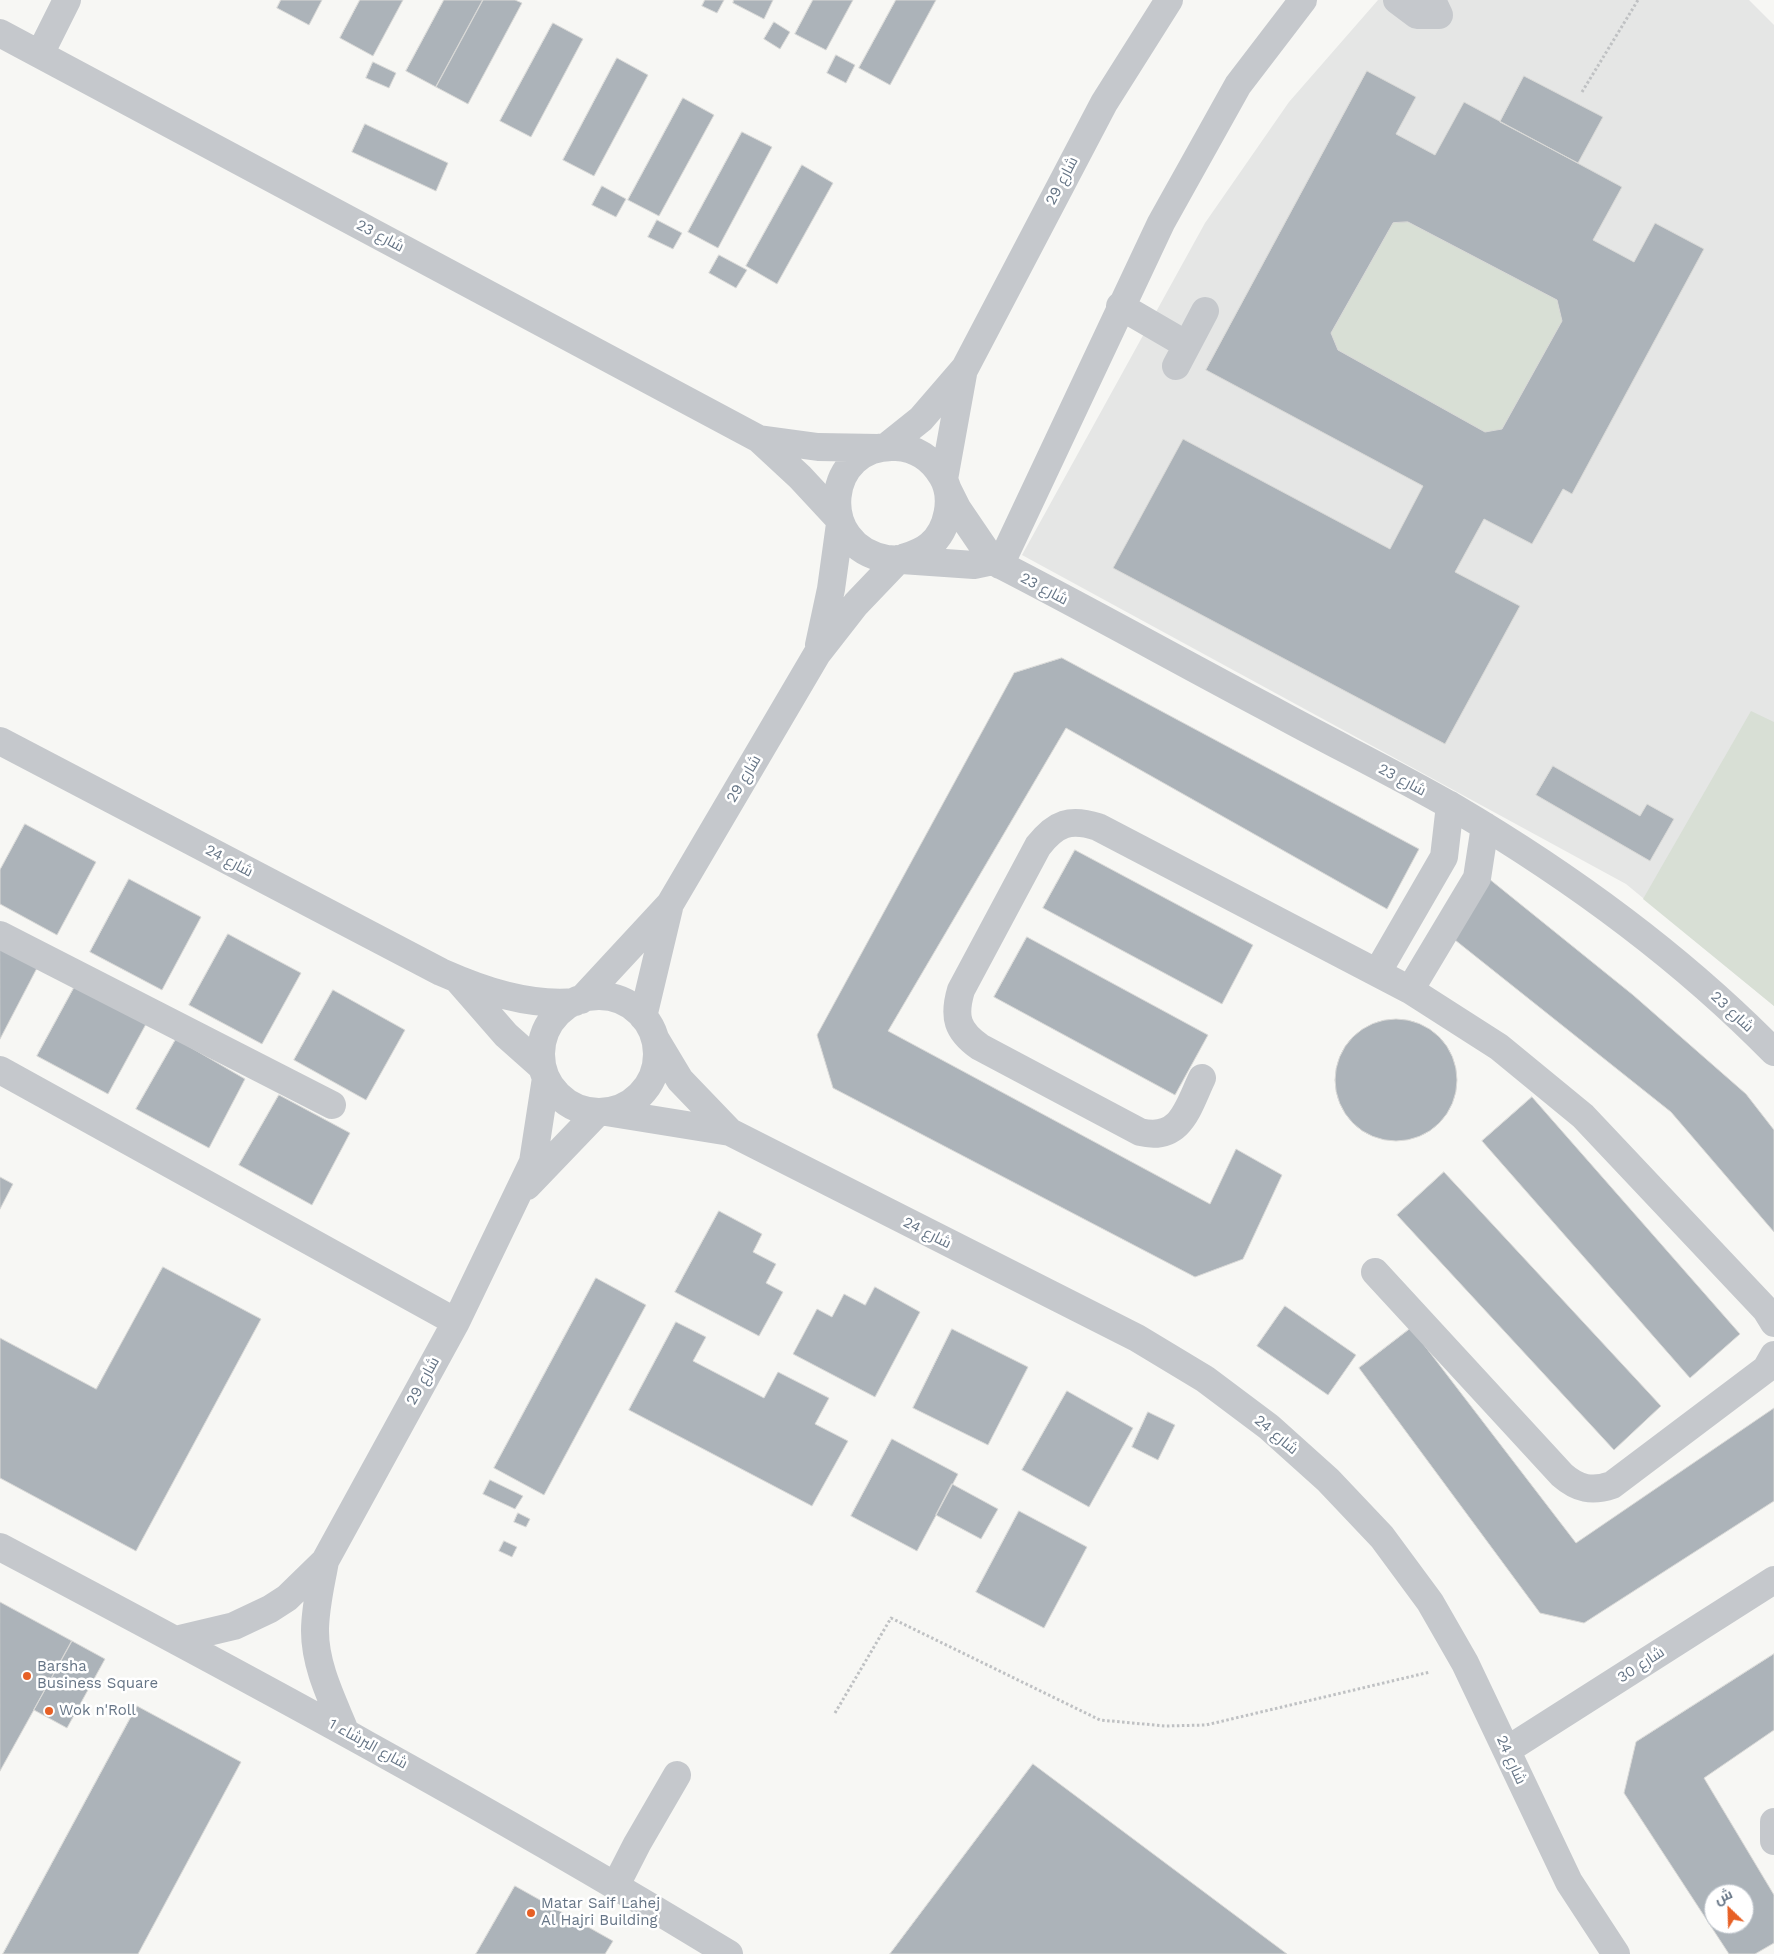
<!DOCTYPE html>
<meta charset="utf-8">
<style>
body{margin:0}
#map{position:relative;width:1774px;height:1954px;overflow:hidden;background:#f7f7f4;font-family:"Work Sans",Cairo,sans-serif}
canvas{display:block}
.north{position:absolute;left:1704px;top:1884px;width:50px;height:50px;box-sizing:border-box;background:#fff;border:1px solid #c2c8cf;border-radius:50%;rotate:336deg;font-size:14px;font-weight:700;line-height:20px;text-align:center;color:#667586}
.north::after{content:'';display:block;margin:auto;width:18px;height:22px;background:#e76025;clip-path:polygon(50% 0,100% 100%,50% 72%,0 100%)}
</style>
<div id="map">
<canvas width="1774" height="1954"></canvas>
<div class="north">ش</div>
</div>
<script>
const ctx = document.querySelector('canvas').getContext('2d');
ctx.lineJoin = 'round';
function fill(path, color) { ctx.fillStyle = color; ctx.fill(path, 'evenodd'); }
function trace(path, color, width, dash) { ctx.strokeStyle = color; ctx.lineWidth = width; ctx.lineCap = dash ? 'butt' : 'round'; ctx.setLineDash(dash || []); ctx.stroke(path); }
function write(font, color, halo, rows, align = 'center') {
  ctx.font = font + ' "Work Sans",Cairo,sans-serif'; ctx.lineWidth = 5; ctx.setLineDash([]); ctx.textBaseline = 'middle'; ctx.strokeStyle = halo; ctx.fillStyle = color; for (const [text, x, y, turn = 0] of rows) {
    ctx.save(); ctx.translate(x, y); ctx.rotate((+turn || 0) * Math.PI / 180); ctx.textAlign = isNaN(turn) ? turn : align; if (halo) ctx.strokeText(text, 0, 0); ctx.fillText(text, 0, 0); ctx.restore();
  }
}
fill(new Path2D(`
 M1378,0H1749L1774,25V1006L1626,884L1022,555L1205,223L1289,102Z`), '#e5e6e5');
fill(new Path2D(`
 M1408,222L1557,300L1562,321L1502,429L1485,432L1338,350L1331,333L1393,223Z
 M1751,711L1774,722V1006L1643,899Z`), '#d8dfd5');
const building = new Path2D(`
 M281,0H322L309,25L277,8Z
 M360,0H403L373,56L340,38Z
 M444,0H483L436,87L406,71Z
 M483,0H515L522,3L468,104L436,87Z
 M705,0H724L717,13L702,6Z
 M734,0H773L764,19L733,3Z
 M813,0H853L826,50L795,34Z
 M896,0H936L890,85L859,68Z
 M774,22L790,32L780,49L764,39Z
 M553,23L583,39L531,137L500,121Z
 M836,55L855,65L846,83L827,73Z
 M617,58L648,75L594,176L563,160Z
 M373,62L396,73L389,88L366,78Z
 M1367,71L1416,97L1396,134L1435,155L1464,102L1622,187L1593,240L1634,262L1655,223L1704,249L1572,494L1563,489L1532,544L1484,519L1455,572L1520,606L1445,744L1113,568L1183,439L1390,549L1423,486L1206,370ZM1408,222L1557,300L1562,321L1502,429L1485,432L1338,350L1331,333L1393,223Z
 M1524,76L1603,117L1578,163L1500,122Z
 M683,98L714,115L659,216L628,200Z
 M365,124L448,163L436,191L352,152Z
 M742,132L772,147L718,248L688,232Z
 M802,165L833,183L777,284L746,266Z
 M602,186L626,199L616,217L592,205Z
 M657,220L682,233L673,249L648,237Z
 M719,255L747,270L736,288L709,273Z
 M1062,658L1419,849L1387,909L1066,728L888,1031L1210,1204L1236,1149L1282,1175L1243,1259L1195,1277L833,1088L817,1035L1014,673Z
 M1553,766L1640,816L1647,804L1674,819L1650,861L1536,795Z
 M25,824L96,862L57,935L0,904V870Z
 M1075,850L1253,945L1222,1004L1043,908Z
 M1488,878L1633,995L1746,1094L1774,1130V1232L1671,1112L1450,936Z
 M129,879L201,917L162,990L90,952Z
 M228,934L301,973L262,1044L189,1005Z
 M1027,937L1208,1035L1175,1095L994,997Z
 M0,949L37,968L0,1039Z
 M75,986L146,1024L108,1094L37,1056Z
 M333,990L405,1030L366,1100L294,1060Z
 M1335 1080a61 61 0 1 1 122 0a61 61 0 1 1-122 0Z
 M176,1039L245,1079L209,1148L136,1109Z
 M279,1095L350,1133L312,1205L239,1165Z
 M1532,1097L1740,1334L1690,1378L1482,1141Z
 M1444,1172L1661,1406L1614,1450L1397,1215Z
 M0,1177L13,1184L0,1209Z
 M719,1211L762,1234L753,1252L776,1264L766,1283L783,1292L759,1336L675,1292Z
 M163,1267L261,1319L136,1551L0,1478V1338L96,1389Z
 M596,1278L646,1305L544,1495L494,1468Z
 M875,1287L920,1312L875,1397L793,1354L817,1309L832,1317L844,1294L865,1305Z
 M1285,1306L1356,1355L1328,1395L1257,1346Z
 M676,1322L706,1337L693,1361L764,1398L778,1372L829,1398L815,1424L848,1441L812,1506L629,1410Z
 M1411,1328L1576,1543L1774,1408V1501L1584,1623L1540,1613L1359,1368Z
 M952,1329L1028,1367L988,1445L913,1408Z
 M1067,1391L1133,1428L1089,1507L1022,1470Z
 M1148,1412L1175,1425L1158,1460L1132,1447Z
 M892,1439L958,1474L917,1551L851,1516Z
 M490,1480L523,1496L515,1509L483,1494Z
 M952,1484L998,1509L981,1539L936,1515Z
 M1019,1511L1087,1547L1044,1628L976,1592Z
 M518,1513L530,1519L526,1527L514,1522Z
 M504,1541L517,1547L512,1557L499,1551Z
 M0,1602L72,1641L0,1771Z
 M72,1641L105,1659L67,1728L34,1710Z
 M1774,1654V1730L1704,1778L1774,1895V1943L1755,1954H1729L1624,1793L1636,1742ZM1714,1894H1744V1924H1714Z
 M137,1706L241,1762L138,1954H3Z
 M1033,1764L1287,1954H890Z
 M515,1886L613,1941L605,1954H476Z`);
fill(building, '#acb3b9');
trace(building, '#d9d9d7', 1);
trace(new Path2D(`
 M1582,92L1638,0
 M835,1713L891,1618L1100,1720L1165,1726L1206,1725L1430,1672`), '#bfc1c3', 3, [2.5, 2.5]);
trace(new Path2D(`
 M1397,0L1417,15H1439L1432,0
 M0,33L759,439L800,477L839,519
 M40,54L67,0
 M1120,306L1187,345
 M1176,366L1205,311
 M759,439L818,447L879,448
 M886,447L921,419L965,368L1104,103L1169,0
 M944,479L963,374
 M947,488L957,508L993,561C1087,609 1179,661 1272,710C1332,743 1394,773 1453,807C1570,876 1679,955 1774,1052
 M903,558C912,555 922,552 930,545C948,530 955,497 942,476C932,459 916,448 896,447C825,443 814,546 887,559L974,565L993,561
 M1000,565L1161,223L1238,85L1303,0
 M819,645L831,589L840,524
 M0,741L441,972C484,991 528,1006 575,1002
 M0,935L332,1105
 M1377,973L1444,857L1450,805
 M458,980L506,1035L542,1067
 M1410,990L1477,878L1485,826
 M541 1054a58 58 0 1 1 116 0a58 58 0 1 1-116 0Z
 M581,1000L670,904L817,654L856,604L899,559
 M643,1017L669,908
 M656,1040L680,1080L730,1132
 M0,1070L456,1322
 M1202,1078C1188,1107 1181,1142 1140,1132L980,1047C957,1031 953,1017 961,990L1038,846C1056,823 1070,818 1098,827L1410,990L1499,1047L1583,1116L1766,1310L1774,1323
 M606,1112L730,1132L1137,1338L1205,1379L1269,1427L1328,1480L1382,1537L1430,1602L1465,1663L1569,1882L1616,1954
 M527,1186L598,1112
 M1375,1272L1562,1475C1578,1489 1592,1492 1612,1485L1766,1369L1774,1355
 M0,1547C246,1677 491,1809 729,1954
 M325,1561C321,1584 315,1607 315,1631C315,1666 332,1699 345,1731
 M175,1640L234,1626L270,1609L287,1598L325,1561L456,1322L533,1162L546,1078
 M1507,1750L1774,1580
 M1774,1822V1841
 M616,1885L637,1844L677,1775`), '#c5c8cc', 28);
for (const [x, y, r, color] of [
 [27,1676,5,"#e76025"],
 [49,1711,5,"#e76025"],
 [531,1913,5,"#e76025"]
]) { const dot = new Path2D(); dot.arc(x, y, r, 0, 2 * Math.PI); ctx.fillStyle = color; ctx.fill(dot); trace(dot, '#fff', 2); }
write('15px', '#667586', '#fff', [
 ["شارع 29",1062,181,-62],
 ["شارع 23",380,236,28],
 ["شارع 23",1044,589,28],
 ["شارع 29",744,779,-59],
 ["شارع 23",1402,780,28],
 ["شارع 24",229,861,28],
 ["شارع 23",1732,1012,43],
 ["شارع 24",927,1233,27],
 ["شارع 29",423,1381,-61],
 ["شارع 24",1276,1435,40],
 ["شارع 30",1641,1665,-33],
 ["شارع البرشاء 1",368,1744,29],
 ["شارع 24",1511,1760,66]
]);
write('15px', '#667586', '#fff', [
 ["Barsha",37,1667],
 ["Business Square",37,1684],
 ["Wok n'Roll",59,1711],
 ["Matar Saif Lahej",541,1904],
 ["Al Hajri Building",541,1921]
], 'left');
</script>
